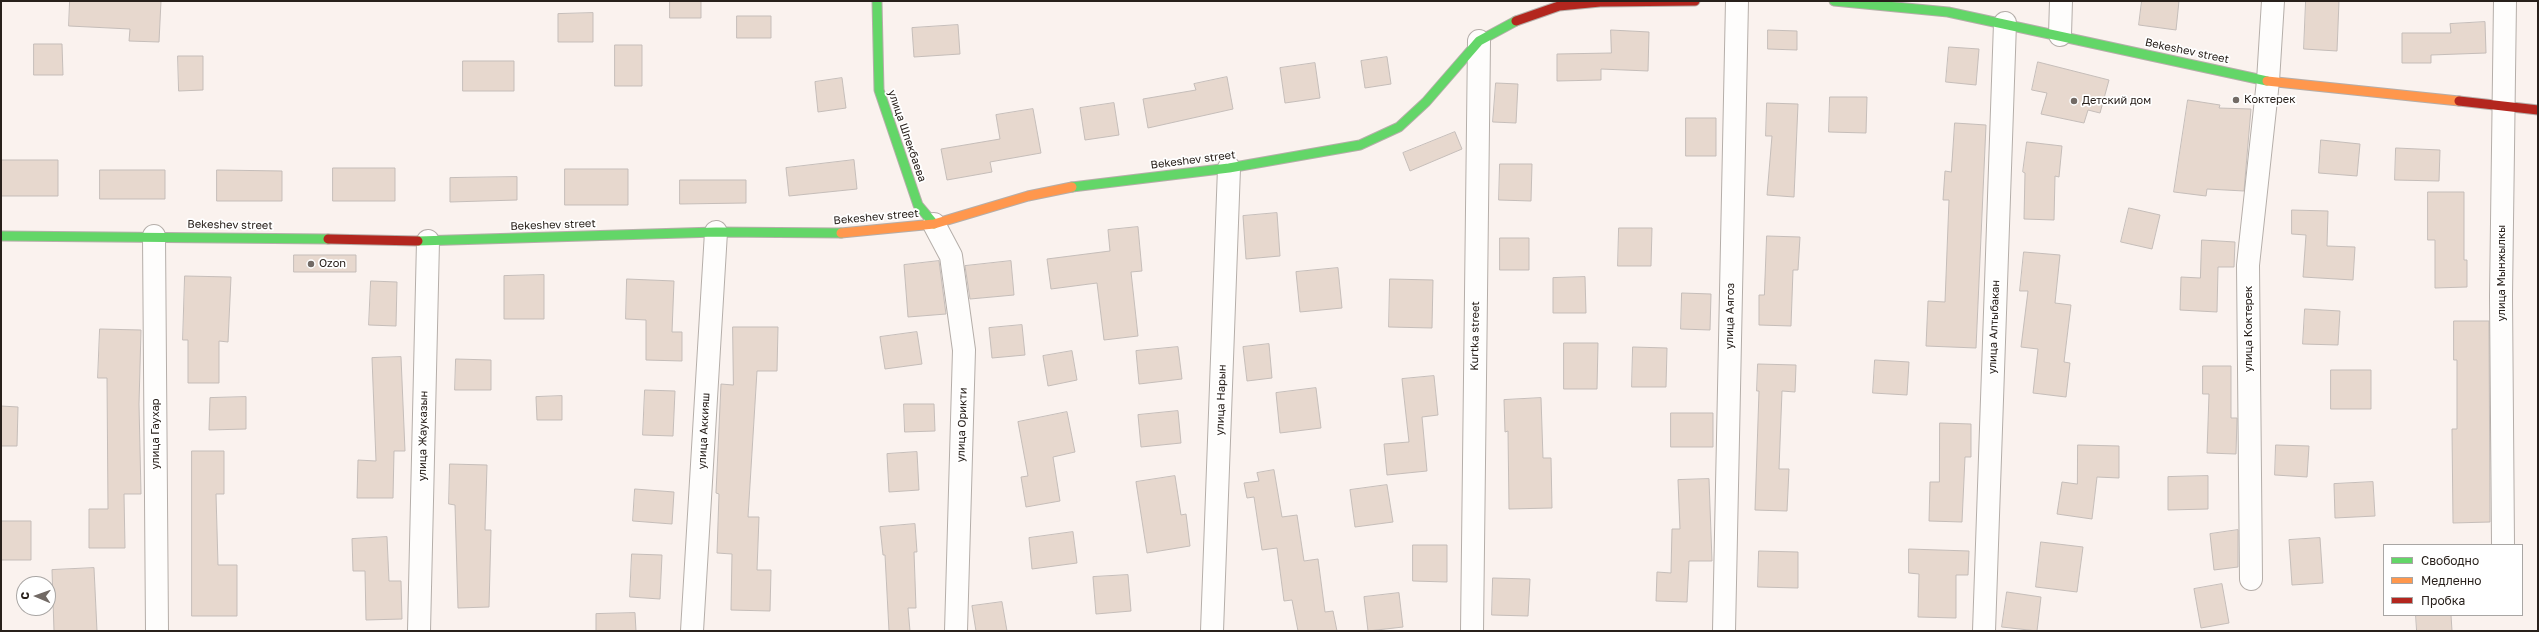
<!DOCTYPE html>
<meta charset="utf-8">
<style>
body{margin:0}
#map{position:relative;width:2539px;height:632px;overflow:hidden;background:#faf2ee;font-family:"Golos Text",sans-serif}
canvas{display:block}
.frame{position:absolute;inset:0;border:2px solid #28201b;pointer-events:none}
.legend{position:absolute;left:2383px;top:544px;width:140px;height:72px;box-sizing:border-box;background:#fff;border:1px solid #a9a6a4;margin:0;padding:5px 7px;list-style:none;font-size:12px;color:#28201b}
.legend li{display:flex;align-items:center;gap:8px;height:20px}
.legend b{width:20px;border:1px solid #a9a6a4}
.north{position:absolute;left:16px;top:576px;width:40px;height:40px;box-sizing:border-box;background:#fff;border:1px solid #a9a6a4;border-radius:50%;rotate:272deg;font-size:11px;font-weight:700;line-height:16px;text-align:center;color:#28201b}
.north::after{content:'';display:block;margin:auto;width:14px;height:18px;background:#726a65;clip-path:polygon(50% 0,100% 100%,50% 72%,0 100%)}
</style>
<div id="map">
<canvas width="2539" height="632"></canvas>
<div class="frame"></div>
<ul class="legend">
<li><b style="height:5px;background:#63d668"></b>Свободно</li>
<li><b style="height:5px;background:#ff974d"></b>Медленно</li>
<li><b style="height:5px;background:#b3261e"></b>Пробка</li>
</ul>
<div class="north">С</div>
</div>
<script>
const ctx = document.querySelector('canvas').getContext('2d');
ctx.lineJoin = 'round';
function fill(path, color) { ctx.fillStyle = color; ctx.fill(path, 'evenodd'); }
function trace(path, color, width, dash) { ctx.strokeStyle = color; ctx.lineWidth = width; ctx.lineCap = dash ? 'butt' : 'round'; ctx.setLineDash(dash || []); ctx.stroke(path); }
function write(font, color, halo, rows, align = 'center') {
  ctx.font = font + ' "Golos Text",sans-serif'; ctx.lineWidth = 3.5; ctx.setLineDash([]); ctx.textBaseline = 'middle'; ctx.strokeStyle = halo; ctx.fillStyle = color; for (const [text, x, y, turn = 0] of rows) {
    ctx.save(); ctx.translate(x, y); ctx.rotate((+turn || 0) * Math.PI / 180); ctx.textAlign = isNaN(turn) ? turn : align; if (halo) ctx.strokeText(text, 0, 0); ctx.fillText(text, 0, 0); ctx.restore();
  }
}
const building = new Path2D(`
 M70,1H161L159,42L129,41L130,29L69,26Z
 M670,1H701V18H670Z
 M2142,1H2179L2176,30L2139,25Z
 M2306,1H2339L2337,51L2304,49Z
 M593,13V42H558V14Z
 M737,16H771V38H737Z
 M2485,22L2486,53L2431,55V63H2402V33H2451L2450,24Z
 M958,25L960,54L914,57L912,28Z
 M1611,30L1649,32L1648,71L1601,69V80L1557,81V54L1611,53Z
 M1768,30L1797,31V50L1768,49Z
 M34,44H62L63,75H34Z
 M615,45H642V86H615Z
 M1949,47L1979,49L1976,85L1946,82Z
 M178,56H203V90L179,91Z
 M1387,57L1391,84L1365,88L1361,61Z
 M463,61H514V91H463Z
 M2038,62L2109,80L2100,113L2088,110L2084,123L2041,114L2047,93L2032,90Z
 M1315,63L1320,98L1285,103L1280,68Z
 M1227,77L1233,109L1148,128L1143,99L1196,90L1194,84Z
 M842,78L846,108L818,112L815,82Z
 M1496,83L1518,84L1516,123L1493,122Z
 M1830,97H1867L1866,133L1829,132Z
 M2188,100L2220,105L2219,108L2251,109L2244,191L2207,189L2206,196L2174,192Z
 M1114,103L1119,135L1085,140L1080,108Z
 M1767,103L1798,104L1794,197L1767,195L1772,136H1766Z
 M1033,109L1041,153L990,162L992,172L947,180L941,149L1000,139L996,115Z
 M1686,118H1716V156H1686Z
 M1955,123L1986,125L1976,348L1926,346L1928,301L1945,302L1949,200H1943L1945,171L1951,172Z
 M1455,132L1462,149L1410,171L1403,153Z
 M2321,140L2360,144L2357,176L2319,173Z
 M2027,142L2062,146L2059,177L2055,176L2054,220L2024,219L2025,173L2023,172Z
 M2396,148L2440,150L2439,181L2395,180Z
 M1,160H58V196H1Z
 M854,160L857,189L789,196L786,168Z
 M1500,164H1532L1531,201L1499,200Z
 M333,168H395V201H333Z
 M565,169H628V205H565Z
 M100,170H165V199H100Z
 M217,170L282,171V201H217Z
 M517,177V200L450,202V178Z
 M680,180H746V203L680,204Z
 M2428,192H2464V260H2467V287L2435,288V240H2428Z
 M2129,208L2160,215L2152,249L2121,242Z
 M2292,210L2328,211L2327,246L2355,247L2353,280L2303,277L2306,235L2292,234Z
 M1277,213L1280,256L1246,259L1243,216Z
 M1138,227L1142,271L1131,272L1138,336L1104,340L1097,283L1051,289L1047,259L1110,251L1108,230Z
 M1619,228H1652L1651,266H1618Z
 M1767,236L1800,237L1798,270H1793L1791,326L1759,325V295H1764Z
 M1500,238H1529V270H1500Z
 M2202,240L2235,242L2234,267H2218L2217,312L2180,310L2181,277L2200,278Z
 M2024,252L2060,255L2055,303L2071,305L2064,362L2070,363L2066,397L2033,393L2038,349L2021,347L2028,291H2020Z
 M294,255H356V272H294Z
 M939,261L946,314L908,317L904,265Z
 M1011,261L1014,295L970,299L965,266Z
 M1338,268L1342,308L1300,312L1296,272Z
 M544,275V319H504V276Z
 M185,276L231,277L228,342L219,341V383H188V340H183Z
 M1585,277L1586,313H1553V278Z
 M627,279L674,281L672,332H682V361L646,360V320L626,319Z
 M1390,279L1433,280L1432,328L1389,327Z
 M371,281L397,282L396,326L369,325Z
 M1682,293L1711,294L1710,330L1681,329Z
 M2305,309L2340,311L2338,345L2303,344Z
 M2454,321H2489L2490,522L2453,523L2452,429H2457V360H2454Z
 M1022,325L1025,355L992,358L989,328Z
 M733,327H778L777,371H757L748,517H759L757,570H771L770,611L731,610L732,554L717,553L719,494L716,493L721,384L733,385Z
 M100,329L141,330L139,404L141,494H124L125,548H89V509H108L107,378H98Z
 M917,332L922,364L885,369L880,337Z
 M1564,343H1598L1597,389H1564Z
 M1269,344L1272,378L1247,381L1243,347Z
 M1178,347L1182,379L1139,384L1136,351Z
 M1633,347L1667,348L1666,387H1632Z
 M1072,351L1077,380L1048,386L1043,356Z
 M401,357L405,451H394L393,498H357L358,460L376,461L372,358Z
 M456,359L491,360V390H455Z
 M1875,360L1909,362L1907,395L1873,393Z
 M1758,364L1796,365L1795,392L1782,391L1779,469H1789L1787,511L1755,510L1759,391H1757Z
 M2203,366H2231V418H2237L2236,454L2207,453L2209,394H2203Z
 M2331,370H2371V409H2331Z
 M1434,376L1438,415L1422,417L1427,471L1387,475L1384,444L1409,442L1402,379Z
 M1316,388L1321,428L1280,433L1276,393Z
 M645,390L675,391L673,436L643,435Z
 M562,396V420H537L536,397Z
 M246,397V429L209,430L210,398Z
 M1541,398L1543,458H1551L1552,508L1509,509L1508,431L1505,432L1504,400Z
 M904,404H934L935,431L905,432Z
 M1,406L18,407L17,446H1Z
 M1178,411L1181,443L1141,447L1138,415Z
 M1067,412L1075,452L1053,457L1060,501L1026,507L1021,477L1028,476L1018,422Z
 M1671,413H1713V447H1671Z
 M1940,423L1971,424V457H1965L1962,522L1929,521L1930,482H1939Z
 M2078,445L2119,446V478L2097,477L2092,519L2057,514L2062,482L2077,484Z
 M2276,445L2309,446L2307,477L2275,475Z
 M192,451H224V494H216L218,565H237V616H192Z
 M917,452L919,490L889,492L887,454Z
 M450,464L487,465L485,530H491L489,607L458,608L455,505L449,504Z
 M1274,470L1282,517L1297,515L1304,561L1318,559L1325,612L1333,611L1337,631H1298L1292,600L1284,601L1277,548L1262,550L1254,497L1247,498L1244,483L1259,481L1257,473Z
 M1175,476L1181,515L1186,514L1190,546L1147,553L1136,482Z
 M2208,476V509L2168,510V477Z
 M1709,479L1712,561H1689L1687,602L1656,601L1657,572L1671,573L1672,529H1680L1678,480Z
 M2373,482L2375,516L2335,518L2334,484Z
 M1387,485L1393,522L1355,527L1350,490Z
 M635,489L674,492L672,524L633,521Z
 M1,521H31V560H1Z
 M915,524L917,552H914L916,608H908L910,631H889L885,555H883L880,527Z
 M2238,530V567L2214,570L2210,534Z
 M1073,532L1077,563L1032,569L1029,538Z
 M387,537L389,581H401L402,619L366,620L365,571H353L352,539Z
 M2320,538L2323,583L2292,585L2289,540Z
 M2041,542L2083,547L2077,592L2036,587Z
 M1413,545H1447V582L1413,581Z
 M1909,549L1969,551L1968,575H1956V618L1918,617L1919,574L1909,573Z
 M1759,551L1798,552V588L1758,587Z
 M632,554L662,555L660,599L630,597Z
 M94,568L97,631H54L52,570Z
 M1128,575L1131,611L1096,614L1093,577Z
 M1493,578L1530,579L1528,616L1492,615Z
 M2222,584L2229,623L2201,628L2194,589Z
 M2007,592L2041,597L2037,631L2002,627Z
 M1399,593L1403,627L1368,631L1364,597Z
 M1002,602L1007,631H976L972,606Z
 M635,613L636,631H596V614Z
 M2416,615H2451L2452,631H2417Z`);
fill(building, '#e7d8ce');
trace(building, '#c5bdb9', 1);
const street = new Path2D(`
 M2060,35L2061,1
 M934,224L951,256L964,350L956,631
 M154,236L157,631
 M2503,545L2501,296L2505,1
 M2251,579L2248,265L2268,81L2273,1
 M419,631L428,241
 M692,631L716,232
 M1212,631L1229,168
 M1472,631L1479,41
 M1724,631L1737,1
 M1984,631L2005,23`);
const fast = new Path2D(`
 M877,1L879,90L918,205L934,224
 M1834,1L1948,12L2267,81
 M1072,187L1229,168L1360,145L1399,127L1426,102L1479,41L1516,21
 M1,236L328,239
 M418,241L716,232L841,233`);
const slow = new Path2D(`
 M2267,81L2459,101
 M841,233L934,224L1028,196L1072,187`);
const jam = new Path2D(`
 M1516,21L1559,6L1600,2L1695,1
 M2459,101L2538,110
 M328,239L418,241`);
trace(street, '#b5aea9', 24);
trace(fast, '#b5aea9', 11);
trace(slow, '#b5aea9', 11);
trace(jam, '#b5aea9', 11);
trace(street, '#fefdfc', 22);
trace(fast, '#63d668', 9);
trace(slow, '#ff974d', 9);
trace(jam, '#b3261e', 9);
for (const [x, y, r, color] of [
 [2236,100,4,"#726a65"],
 [2074,101,4,"#726a65"],
 [311,264,4,"#726a65"]
]) { const dot = new Path2D(); dot.arc(x, y, r, 0, 2 * Math.PI); ctx.fillStyle = color; ctx.fill(dot); trace(dot, '#fff', 1.5); }
write('11px', '#28201b', '#fff', [
 ["Bekeshev street",2187,51,12],
 ["улица Шпекбаева",907,136,71],
 ["Bekeshev street",1193,160,-7],
 ["Bekeshev street",876,217,-5],
 ["Bekeshev street",230,225,1],
 ["Bekeshev street",553,225,-2],
 ["улица Мынжылкы",2502,273,-90],
 ["улица Аягоз",1730,316,-89],
 ["улица Алтыбакан",1994,327,-88],
 ["улица Коктерек",2249,329,-90],
 ["Kurtka street",1475,336,-89],
 ["улица Нарын",1221,400,-88],
 ["улица Орикти",962,425,-88],
 ["улица Аккияш",704,431,-87],
 ["улица Гаухар",156,434,-90],
 ["улица Жауказын",423,436,-89]
]);
write('11px', '#28201b', '#fff', [
 ["Коктерек",2244,100],
 ["Детский дом",2082,101],
 ["Ozon",319,264]
], 'left');
</script>
